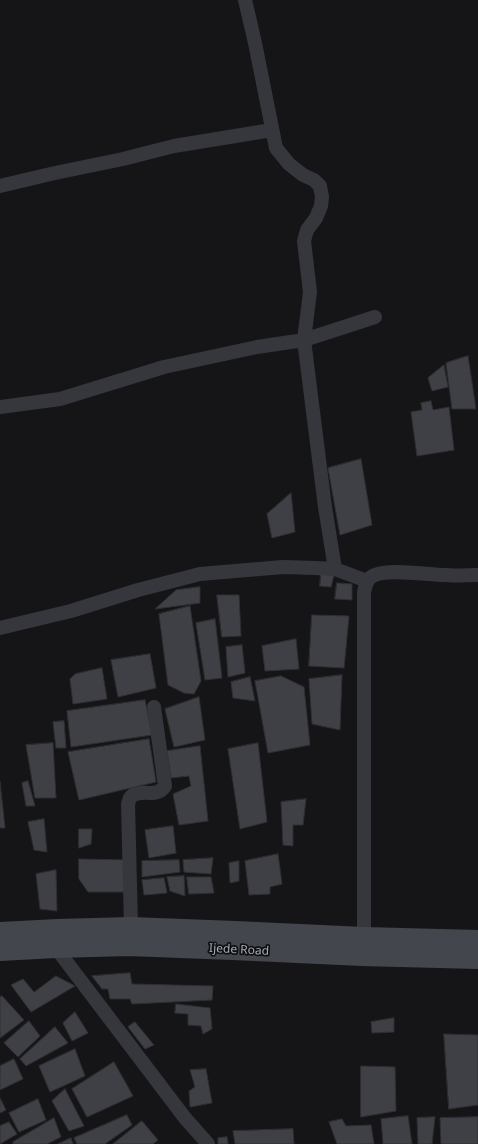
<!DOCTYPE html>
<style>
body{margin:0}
canvas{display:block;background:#151517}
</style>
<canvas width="478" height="1144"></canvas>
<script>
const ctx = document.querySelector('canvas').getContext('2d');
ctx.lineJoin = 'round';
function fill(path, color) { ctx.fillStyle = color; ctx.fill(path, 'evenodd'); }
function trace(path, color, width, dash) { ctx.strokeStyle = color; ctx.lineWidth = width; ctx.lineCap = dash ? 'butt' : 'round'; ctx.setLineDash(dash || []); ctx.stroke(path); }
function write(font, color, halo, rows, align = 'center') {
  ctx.font = font + ' "Noto Sans",sans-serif'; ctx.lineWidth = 3.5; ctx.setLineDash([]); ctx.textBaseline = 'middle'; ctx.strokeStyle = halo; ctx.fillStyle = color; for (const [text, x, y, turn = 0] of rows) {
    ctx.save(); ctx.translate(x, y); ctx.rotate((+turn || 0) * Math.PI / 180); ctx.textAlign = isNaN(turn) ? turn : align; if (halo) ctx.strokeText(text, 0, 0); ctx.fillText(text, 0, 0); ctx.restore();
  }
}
const building = new Path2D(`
 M468,356L476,409H452L446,363Z
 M444,365L448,387L432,391L428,378Z
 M431,401L433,410L449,407L454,450L417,456L411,412L422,410L421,403Z
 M361,459L372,525L340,535L328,468Z
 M291,493L295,532L272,538L267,514Z
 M321,574L334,575L331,587L320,586Z
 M337,583L352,584V600L335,599Z
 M200,587V603L155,609L176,590Z
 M217,595H239L241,636L222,637Z
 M190,606L201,681L194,694L184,693L168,685L159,614Z
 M312,615L349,616L344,668L309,666Z
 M215,619L222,678L205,680L196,623Z
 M296,639L299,669L265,671L262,646Z
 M242,645L245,673L228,677L226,647Z
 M150,654L156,688L118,697L111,660Z
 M102,668L107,699L73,704L70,679L75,674Z
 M342,675L340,730L312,724L309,679Z
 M281,676L304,687L310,745L268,753L255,681Z
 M250,677L255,701L233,698L231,682Z
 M199,697L205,740L174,747L165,709Z
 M145,700L152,735L71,747L67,711Z
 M64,721L66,748H56L53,722Z
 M149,739L156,782L79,800L68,752Z
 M53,743L56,798H35L26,745Z
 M258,743L267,822L240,829L228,749Z
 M200,746L208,821L179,825L173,794L191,786L189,776L171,778L167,751Z
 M28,781L35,806H26L22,783Z
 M0,782L5,828H0Z
 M306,799L303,825H293V846L283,845L281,802Z
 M44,819L47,852L34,850L28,822Z
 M173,826L176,853L149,858L145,830Z
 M79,829H92L91,844L79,848Z
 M278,854L282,884L270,887V894L249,895L245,861Z
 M213,858L211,874L184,872L183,860Z
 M79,859L127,860L124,892H88L79,879Z
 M179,860L180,872L142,877V861Z
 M239,861V881L230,883L229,863Z
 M56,870L57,911L40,909L36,874Z
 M184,876L185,896L170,891L167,877Z
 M187,877H211L214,893L189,894Z
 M164,878L167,893L144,895L142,880Z
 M130,973L132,984L213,986L212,1000L132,1004L130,999H110L108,989H102L92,976Z
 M56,976L75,986L31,1012L11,985L23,979L34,992Z
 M2,996L24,1020L0,1038V997Z
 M176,1004L210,1008L212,1029L203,1034L201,1026L188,1025V1014L175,1013Z
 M75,1012L88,1033L72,1041L63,1023Z
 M394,1018V1032L372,1033L371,1022Z
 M29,1021L40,1036L18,1057L4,1043Z
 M135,1022L154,1045L145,1049L128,1027Z
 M55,1027L68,1043L26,1066L20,1059Z
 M444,1034L478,1035V1105L449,1109Z
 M75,1049L85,1076L50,1092L39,1066Z
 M14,1059L23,1079L0,1090V1066Z
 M114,1062L133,1096L87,1117L72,1089Z
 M361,1066L395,1067L396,1111L361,1117Z
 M206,1069L212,1103L190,1107L189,1091L195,1087L190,1070Z
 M65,1089L84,1126L69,1131L52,1101Z
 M0,1098L6,1110L0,1113Z
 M38,1099L46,1120L19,1132L9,1113Z
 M127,1115L132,1125L105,1144H77L74,1138Z
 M408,1116L412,1144H383L381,1119Z
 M435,1117L432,1144H418L417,1118Z
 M478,1117V1144H441L440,1118Z
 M54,1118L61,1137L47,1144H13V1142Z
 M342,1119L346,1126L371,1125L374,1144H337L329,1122Z
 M142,1121L158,1140L153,1144H113Z
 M9,1122L17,1134L0,1144V1126Z
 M293,1129L294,1144H235L233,1131Z
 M227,1137L228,1144H218V1138Z
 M71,1138L73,1144H58Z`);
fill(building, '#3f4045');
trace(building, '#2f2f33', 1);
trace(new Path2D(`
 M245,0L255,43L276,148L289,164L303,175L314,180L320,186L322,197L321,206L316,218L307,230L304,241L310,292L304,340L325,507L335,569
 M0,186L55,173L123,159L174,146L272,130
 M0,407L60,399L164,367L257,347L304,340L375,317
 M0,628L71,611L138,590L200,574L283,567L315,568L335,569L367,581
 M131,927L128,804L130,798C132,796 133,794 136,794C146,790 157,798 165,786L154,707
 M364,937V593C365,587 366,581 371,577C384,567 428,575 444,575C455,576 467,575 478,575
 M56,948L185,1118L208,1144`), '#36373d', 14);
trace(new Path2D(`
 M0,932L58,929L131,927L235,931L364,937L478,940
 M0,951L56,948L129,946L233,950L362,956L478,959`), '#44464d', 20);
write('12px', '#a6adb9', '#101012', [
 ["Ijede Road",239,950,3]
]);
</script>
